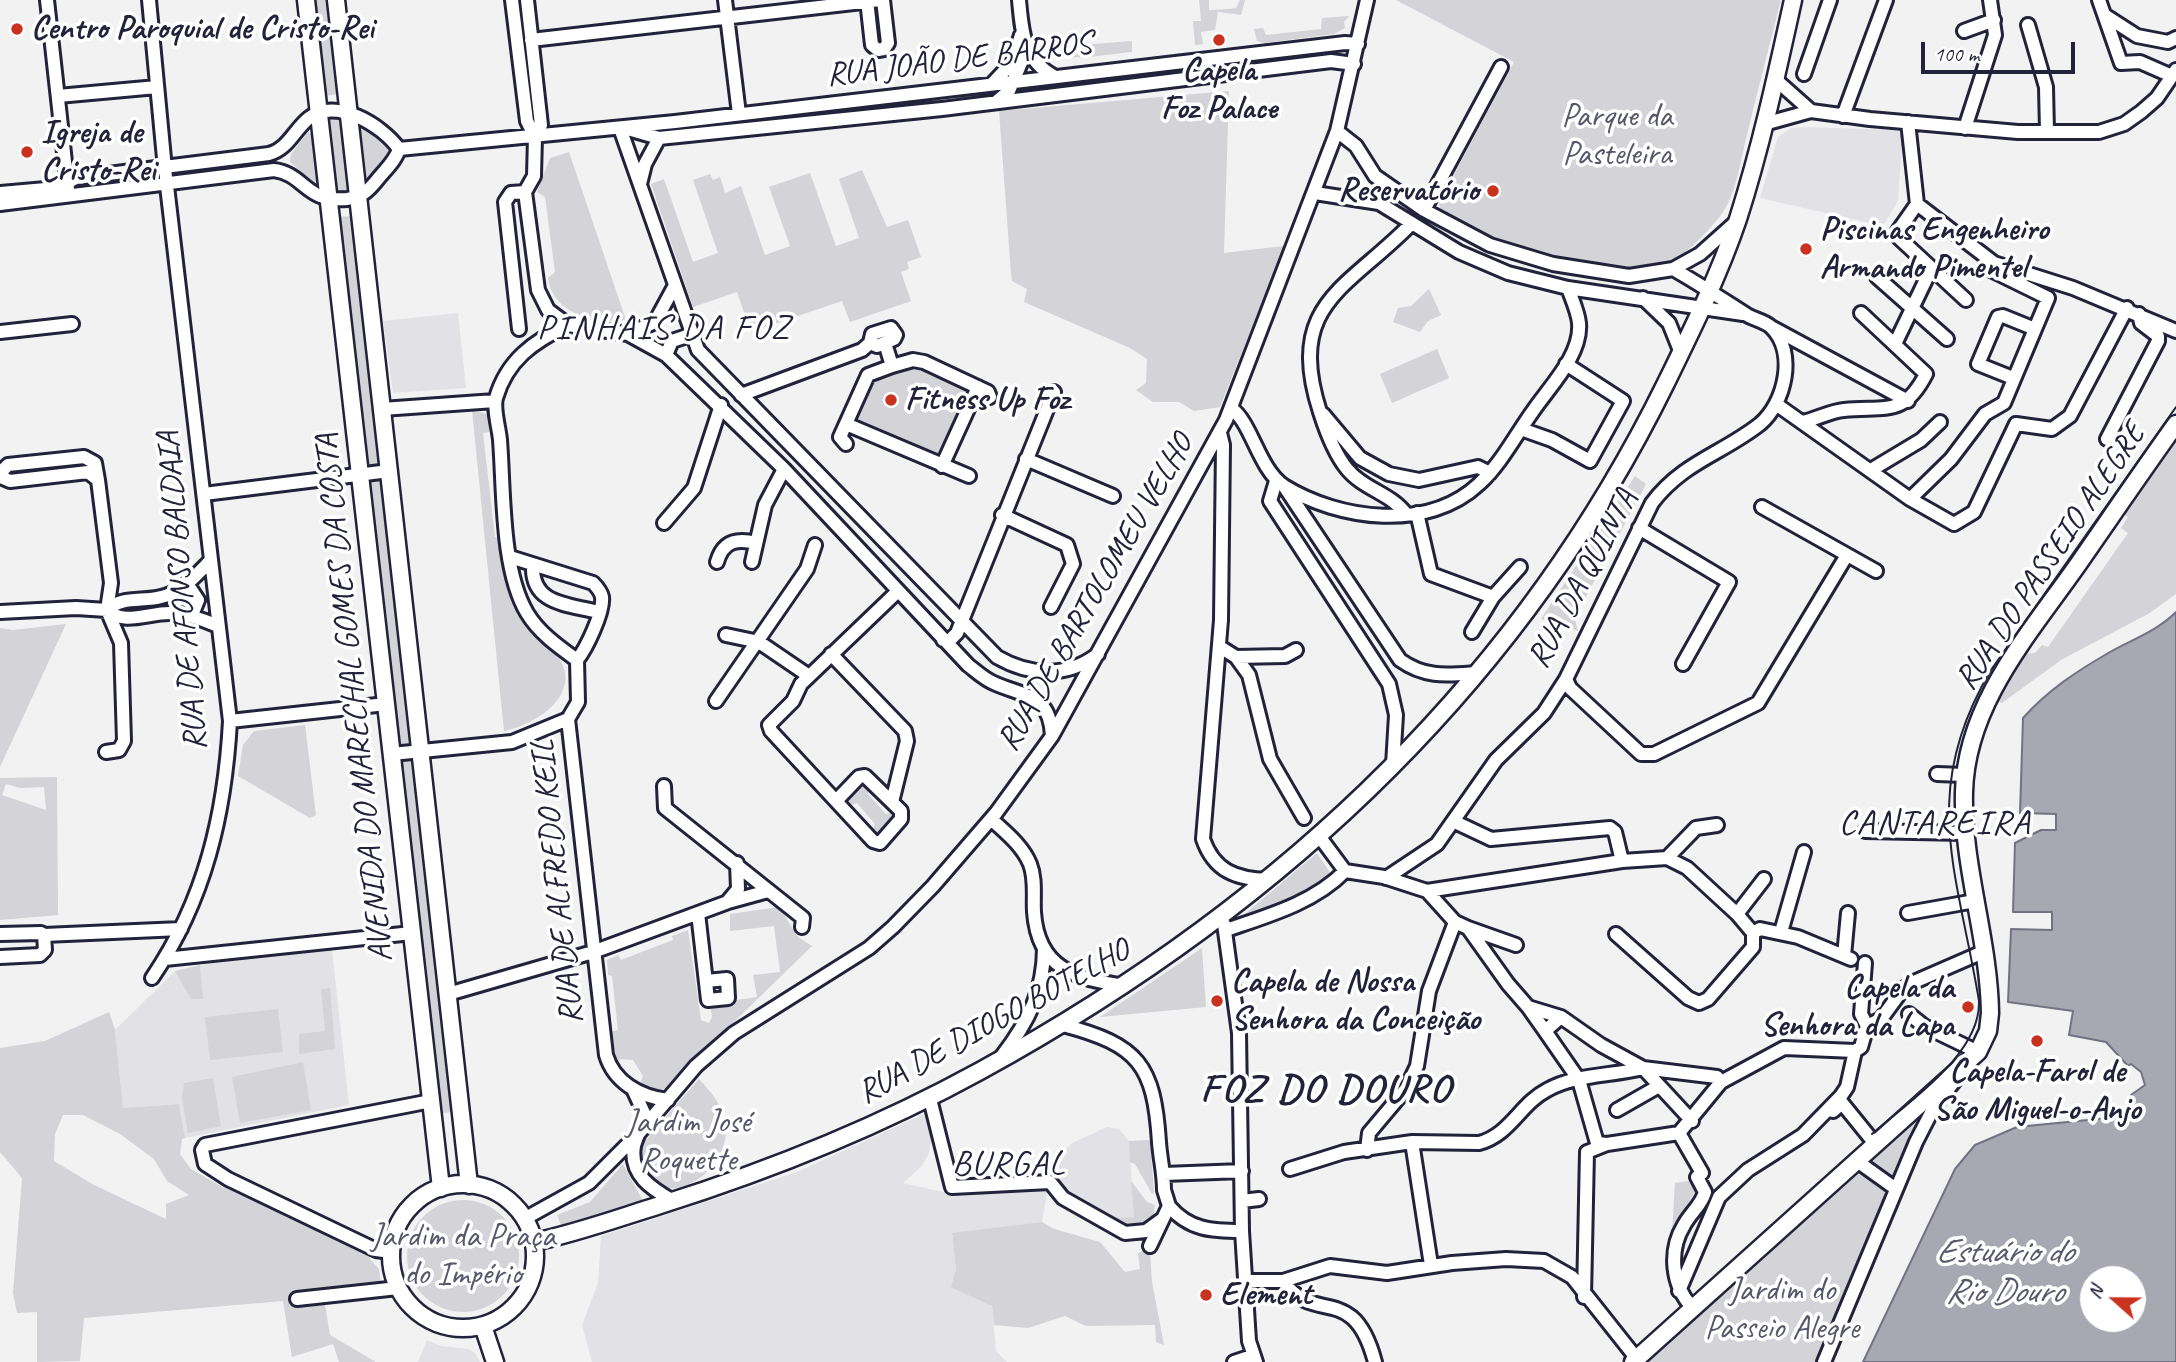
<!DOCTYPE html>
<meta charset="utf-8">
<style>
body{margin:0}
#map{position:relative;width:2176px;height:1362px;overflow:hidden;background:#f2f2f3;font-family:Caveat,sans-serif}
canvas{display:block}
.north{position:absolute;left:2078px;top:1264px;width:70px;height:70px;box-sizing:border-box;background:#fff;border:2px solid #a7a7b1;border-radius:50%;rotate:291deg;font-size:19px;font-weight:700;line-height:28px;text-align:center;color:#22223b}
.north::after{content:'';display:block;margin:auto;width:24px;height:32px;background:#c8321e;clip-path:polygon(50% 0,100% 100%,50% 72%,0 100%)}
.scale{position:absolute;left:1921px;top:42px;width:154px;height:32px;box-sizing:border-box;border:4px solid #22223b;border-top:0;padding-left:9px;font-size:21px;line-height:24px;white-space:nowrap;color:#22223b;-webkit-text-stroke:5px #fff;paint-order:stroke}
</style>
<div id="map">
<canvas width="2176" height="1362"></canvas>
<div class="north">N</div>
<div class="scale">100 m</div>
</div>
<script>
const ctx = document.querySelector('canvas').getContext('2d');
ctx.lineJoin = 'round';
function fill(path, color) { ctx.fillStyle = color; ctx.fill(path, 'evenodd'); }
function trace(path, color, width, dash) { ctx.strokeStyle = color; ctx.lineWidth = width; ctx.lineCap = dash ? 'butt' : 'round'; ctx.setLineDash(dash || []); ctx.stroke(path); }
function write(font, color, halo, rows, align = 'center') {
  ctx.font = font + ' Caveat,sans-serif'; ctx.lineWidth = 7; ctx.setLineDash([]); ctx.textBaseline = 'middle'; ctx.strokeStyle = halo; ctx.fillStyle = color; for (const [text, x, y, turn = 0] of rows) {
    ctx.save(); ctx.translate(x, y); ctx.rotate((+turn || 0) * Math.PI / 180); ctx.textAlign = isNaN(turn) ? turn : align; if (halo) ctx.strokeText(text, 0, 0); ctx.fillText(text, 0, 0); ctx.restore();
  }
}
fill(new Path2D(`
 M1805,127L1900,130L1902,144L1898,201L1883,226L1760,198L1778,137L1791,128Z
 M458,313L466,388L393,393L383,321Z
 M332,950L349,1105L185,1138L179,1104L123,1108L115,1030L175,971L218,962Z
 M926,1113L931,1141L929,1153L922,1166L903,1183L943,1192L1046,1183L1048,1187L1042,1222L952,1234L956,1270L992,1307L996,1351L1007,1362H592L582,1325L598,1283L601,1236L797,1172Z
 M1107,1127L1119,1129L1129,1141L1134,1217L1107,1218L1058,1188L1057,1174L1063,1153L1072,1143Z
 M427,1340L441,1346L468,1349L475,1353L480,1362H418Z`), '#e2e2e6');
fill(new Path2D(`
 M311,0H331L332,9L328,10L331,34L335,35L341,94L322,96L319,68L323,67L320,43H316Z
 M1199,0H1209V10C1212,10 1232,9 1236,8L1240,0H1245L1241,15L1218,12L1215,30L1201,32L1203,44L1195,45L1193,21H1201Z
 M1396,0H1781C1769,47 1757,93 1746,139C1740,163 1736,195 1721,215C1712,227 1684,257 1671,262C1601,286 1503,244 1441,213L1439,203L1514,62Z
 M1349,16L1344,22L1345,28L1334,34L1264,43L1257,41L1254,29L1263,28L1266,35L1321,29L1322,18Z
 M1132,41V52C1108,54 1058,65 1042,48Z
 M1229,91L1224,253L1284,246L1220,407L1194,411L1179,402H1153L1136,390L1146,383L1147,359L1130,348L1024,302L1027,289L1012,281L1011,273L999,111Z
 M344,117L352,193L333,195L325,119Z
 M360,125L387,145L389,151L367,180Z
 M308,132L313,135L317,185L290,162L291,154Z
 M569,152L626,320C594,324 553,314 548,278L555,272L545,197L537,192L550,158Z
 M862,170L887,227L908,220L921,257L907,262L909,269L901,272L911,301L850,322L842,301L751,332L737,292L693,307L651,184L664,179L693,262L718,253L693,180L710,174L713,180L720,177L725,193L741,186L765,255L790,246L769,187L810,173L836,246L859,238L839,179Z
 M355,216L383,467L364,469L335,217Z
 M1429,289L1441,315L1428,321L1420,332L1393,322L1398,308L1411,306Z
 M1437,349L1449,378L1392,403L1380,374Z
 M914,364L969,390L970,394L941,460L856,425L855,420L873,376Z
 M472,410L490,415L489,432L483,433L495,537H503C506,557 505,581 511,601C516,617 531,633 543,644C549,649 555,652 559,658C583,695 535,725 504,731Z
 M2176,434V594L2148,614L2061,660L2002,703L1995,700L2025,654L2035,653L2042,645L2048,647L2128,533L2121,528L2128,517L2122,513Z
 M1635,476L1646,484L1581,606L1575,620L1578,631L1541,619Z
 M385,479L414,745L397,747L365,481Z
 M66,624L0,767V628L13,630Z
 M305,725L316,815L310,818L238,776L243,745L254,731Z
 M415,758L453,1072L452,1112L437,1114L398,760Z
 M57,777L58,915L0,920V778ZM6,784L20,788L44,787L46,810L2,795Z
 M862,785L870,786L868,794L886,814L894,812V818L880,833L872,832L875,824L857,803L848,806V801Z
 M1317,853L1331,874C1304,898 1267,910 1233,924Z
 M779,907L798,937L812,946L665,1089H652L640,1084L643,1076L633,1060L620,1059L618,1065L610,1032L618,1030L612,976L608,975L607,960L618,955L621,960L673,940L672,936L688,930L701,1020L709,1023L712,1017L710,1004L757,997L753,975L780,972L774,926L730,931V914Z
 M1202,948L1206,1007L1100,1017Z
 M200,965L203,999H191L175,971Z
 M330,988L335,1049L299,1054V1034L325,1031L321,989Z
 M278,1009L283,1052L210,1060L205,1017Z
 M109,1012L115,1030L123,1108L179,1104L185,1138L182,1139L180,1154L191,1169L224,1188L228,1179L370,1247V1259L379,1269L382,1292L324,1298L330,1335L376,1362H339L333,1344L292,1357L283,1301L84,1318L80,1361L37,1362V1312L17,1313L13,1293L22,1178L0,1152V1048L45,1041ZM63,1115H83L120,1134L154,1159L167,1181L189,1195L166,1204V1219L94,1185L54,1161L55,1134Z
 M303,1062L311,1110L240,1123L232,1077Z
 M213,1078L221,1126L188,1133L182,1099L184,1083Z
 M699,1079C709,1090 722,1104 725,1120C736,1177 646,1225 638,1149Z
 M1922,1111L1925,1113L1893,1178L1869,1161Z
 M1150,1140L1154,1193L1152,1194L1135,1164L1130,1162L1129,1141Z
 M623,1164L643,1201L561,1225L557,1215L590,1202Z
 M1863,1167L1891,1188L1818,1362H1645Z
 M1131,1181L1147,1202L1155,1205L1153,1219L1128,1231L1107,1218L1134,1217Z
 M1688,1181L1695,1191L1672,1232L1675,1183Z
 M407 1256a56 56 0 1 1 112 0a56 56 0 1 1-112 0Z
 M1042,1222L1054,1229L1100,1242L1125,1272L1140,1269L1138,1253L1143,1251L1142,1244H1146L1150,1252L1152,1282L1164,1345L1156,1342L1155,1325L1086,1326L1065,1316L1028,1328L994,1325L992,1306L951,1287L956,1270L952,1233Z`), '#d3d3d8');
const water = new Path2D(`
 M2176,612V1362H1863L1955,1169L1975,1145L2017,1127L2108,1118L2130,1104L2135,1106L2131,1095L2145,1085L2141,1072L2131,1064L2128,1066L2106,1042L2069,1035L2073,1011L2008,1002L2011,929L2052,930V912H2013L2015,843L2041,830H2056V814L2020,813L2023,718C2048,690 2077,671 2110,652C2133,639 2157,631 2176,612ZM2092,1278H2134V1320H2092Z`);
fill(water, '#a8a8b2');
trace(water, '#727282', 2);
const minor = new Path2D(`
 M47,0L68,189
 M149,0L165,169L230,721C225,814 205,900 152,978
 M512,0L527,121L535,137
 M527,0L541,125L535,137L534,176L525,192L538,290L548,310L568,325L628,334L666,355L784,469L968,665C977,672 985,680 996,684C1027,697 1050,695 1052,736
 M725,0L739,114
 M867,0L872,45L878,50L884,49L888,43L883,0
 M1019,0C1022,32 1023,60 1055,77
 M2099,0L2121,63L2140,62L2172,76
 M2106,16L2137,36L2168,42L2176,38
 M2028,25L2046,87L2047,132
 M1964,31L1994,20
 M531,40L880,0
 M1804,74L1830,0
 M1775,79L1811,111
 M992,84L1012,63L1021,35
 M58,96L157,87
 M996,102L1009,91L1027,49
 M1843,116L1886,0
 M1908,122L1917,204L1994,263L2073,288L2176,331
 M1764,124L1811,111L1870,119L2018,132H2099L2124,124L2141,112L2157,98L2176,70
 M620,128L698,350L997,657C1030,676 1067,678 1098,654
 M1965,128L1995,35L1990,0
 M628,129L659,138L942,109L1331,61L1354,64
 M1337,131L1356,146L1375,176L1424,210L1490,245L1553,264L1629,276L1673,269L1700,254L1737,221
 M399,149L675,122L1345,43L1358,44
 M640,184L645,164L659,138
 M0,193L57,188L76,178L269,154C288,149 294,130 309,118C336,97 382,125 399,149
 M1315,193L1379,203L1459,252L1508,273L1568,288L1743,314
 M0,204L274,170C305,174 305,203 347,199C362,197 368,191 377,180C385,170 396,160 399,149
 M1917,204L1898,231L1899,238L1966,300
 M1424,210L1501,67
 M1877,277L1947,339
 M1643,298L1669,323L1681,353
 M568,325C534,341 507,360 496,398C493,409 499,428 500,440C504,491 501,569 527,613C539,633 559,647 577,660L578,702L568,719L606,1055C614,1082 640,1097 668,1100
 M1771,327L1908,401
 M891,328L896,335L894,339L877,346L870,343L872,334Z
 M519,329L505,202L511,193L525,192
 M0,332L72,324
 M628,334L655,322L674,287
 M1895,344L1931,269
 M666,355L672,341L690,335
 M892,366L913,360L924,362L988,392L990,397
 M2013,378L1978,364L1998,317L2003,316L2035,329
 M741,395L862,350L870,343
 M1776,404L1910,499L1954,524L1974,512L2016,424L2052,429L2070,416L2127,308
 M1231,408C1252,423 1258,468 1284,486L1400,660C1425,678 1447,675 1476,673
 M382,409L495,401
 M1323,414L1360,458L1389,474L1419,480L1478,467L1490,473
 M1803,422C1816,419 1831,411 1844,410C1886,406 1904,417 1926,374L1861,313
 M846,424L969,476
 M1521,429L1552,440L1590,461L1623,401L1566,364
 M1220,433L1223,445L1221,620L1203,839C1214,871 1236,879 1268,880
 M2107,439L2158,341V336L2141,323L2139,314
 M846,444L840,437L868,375L892,366L885,343
 M1026,459L1113,496
 M942,466L978,387
 M1871,470L1921,440L1940,422
 M98,480L88,472L10,481L3,478L2,471L8,465L84,457L95,463L98,480L111,583L107,610
 M1276,481L1270,501L1389,684L1396,715L1393,765
 M1284,486C1339,520 1428,532 1479,484C1501,464 1515,436 1533,411C1549,387 1582,355 1579,323C1578,312 1572,299 1568,288
 M204,494L389,471
 M1910,499L1951,459L1985,414L2004,403L2048,298L1989,269L1994,263
 M1762,507L1876,571
 M1417,513L1431,574L1493,597
 M1406,514C1392,494 1363,489 1347,469C1334,453 1326,431 1320,412C1285,303 1348,289 1412,223
 M1002,515L1067,545L1073,564L1051,607
 M664,523L694,488L721,405
 M1639,528L1729,582L1683,664
 M510,557L593,583C596,586 601,592 602,597C604,612 586,649 577,660
 M211,560C196,575 183,592 161,597C143,602 121,596 107,610C124,626 150,612 171,613C188,614 202,619 218,626
 M717,562C723,541 737,538 756,543
 M752,562L765,505L784,469
 M533,565C531,605 568,604 598,612
 M188,585L198,600L192,615
 M0,612L76,608L107,610
 M1472,632L1493,597L1520,567
 M726,635L759,642L809,676
 M943,640H950L957,633L1054,392
 M1220,647L1236,657L1285,656L1296,650
 M831,654L905,731L907,741L892,802
 M1236,657L1249,675L1270,759L1304,818
 M1566,679L1570,688L1641,754H1654L1758,703L1847,555
 M716,701L807,569L815,545
 M230,721L386,704
 M106,752L119,750L124,741L121,643L107,610
 M392,754L512,742L568,719
 M1937,774L1964,775
 M664,786L665,808L803,918L802,927
 M836,801L859,777L865,776L901,811V819L880,843L873,841L771,731L769,725L793,701L801,684L897,592
 M991,819C1005,832 1022,845 1030,864C1036,879 1033,896 1034,912C1038,970 1076,978 1124,986
 M1455,822L1491,839L1610,828L1615,832L1622,861
 M1865,831L1965,833
 M1319,836L1345,871
 M1667,858L1696,828L1717,825
 M1386,878L1437,844L1496,760L1544,713L1566,679L1652,503C1683,462 1722,454 1760,424C1785,403 1797,352 1771,327C1765,321 1753,319 1747,315C1722,299 1698,283 1673,269
 M1427,891L1622,861L1667,858L1687,868L1737,914L1753,933
 M728,901L738,889L737,863
 M698,913L708,1000L728,998L727,979L706,981
 M1908,913L1975,901
 M1737,914L1764,879
 M1224,924L1239,1033L1242,1231L1249,1341L1256,1362
 M1468,928L1516,945
 M1226,930C1267,916 1314,903 1345,871L1384,877L1427,891L1455,922L1468,928L1508,984L1528,1007L1561,1017L1601,1045L1643,1068L1717,1077L1721,1082
 M1781,932L1804,852
 M1753,933L1760,929L1798,937L1851,959
 M0,934L41,933L44,935L45,950L40,955L0,957
 M1616,934L1688,998L1699,1003L1708,999L1753,947V933
 M44,935L181,929
 M1844,956L1848,913
 M165,959L412,933
 M1865,963L1861,1014L1867,1026
 M448,994L593,952L728,902L768,891
 M1528,1007L1545,1031L1561,1017
 M1909,1014L1924,1026L1978,1052
 M1063,1025C1139,1045 1154,1065 1159,1142C1160,1158 1164,1173 1164,1190L1169,1206L1150,1246
 M1545,1031L1579,1080L1597,1143L1607,1144
 M1002,1056C1028,1022 1044,991 1044,948
 M1643,1068L1692,1121
 M633,1089L644,1113C644,1126 637,1134 634,1146C629,1175 652,1189 673,1201
 M930,1099L952,1187L1050,1182L1063,1198L1125,1233L1146,1231L1161,1220
 M1617,1110L1659,1086
 M1833,1111L1842,1103L1876,1145
 M1679,1133L1702,1173
 M1412,1142L1431,1265
 M1367,1150L1369,1133L1406,1089L1417,1066L1429,991L1455,922
 M1857,1161L1896,1189
 M1290,1169L1344,1152L1412,1142L1479,1143C1510,1135 1520,1104 1547,1090C1575,1074 1612,1076 1643,1068
 M1164,1174L1242,1171
 M1242,1201L1259,1199
 M1169,1206C1189,1230 1212,1231 1242,1231
 M524,1219L589,1183L639,1133L696,1066L734,1033L869,948L893,927L933,886L996,813L1052,736L1226,420L1337,131L1367,0
 M391,1252L376,1250L228,1179L205,1164L202,1150L205,1145L431,1101
 M1245,1281H1283
 M1283,1281L1330,1266L1387,1273L1452,1263L1506,1259L1544,1261L1572,1277L1637,1359
 M1283,1281C1315,1327 1353,1280 1375,1362
 M1679,1291L1719,1197L1748,1170L1803,1135L1841,1096L1847,1087L1855,1051
 M1584,1297L1587,1152L1607,1144L1679,1133L1721,1082L1784,1048L1855,1051L1861,1047L1867,1026L1881,1019L1903,989L1914,982L1983,952
 M297,1299L398,1288
 M1692,1307C1672,1286 1668,1251 1684,1225C1691,1212 1701,1206 1705,1192L1697,1177
 M1234,1362L1252,1356
 M1824,1362L1916,1142L1935,1105L1957,1078`);
const major = new Path2D(`
 M306,0L441,1188
 M336,0L469,1185
 M391 1256a72 72 0 1 1 144 0a72 72 0 1 1-144 0Z
 M534,1242C577,1233 618,1218 660,1205C771,1170 878,1127 980,1071C1276,909 1516,688 1666,383C1692,330 1719,275 1738,219C1761,147 1777,73 1793,0
 M483,1326L495,1362
 M1633,1362L1978,1052L1988,1031L1990,1013C1989,939 1962,866 1964,792C1966,703 2031,632 2079,563C2111,517 2143,470 2176,424`);
trace(minor, '#22223b', 18);
trace(major, '#22223b', 21);
trace(minor, '#fff', 12);
trace(major, '#fff', 16);
trace(new Path2D(`
 M1872,1134C1909,1101 1981,1054 1979,1001C1958,873 1918,792 1991,670L2176,407`), '#22223b', 2);
for (const [x, y, r, color] of [
 [17,29,7,"#c8321e"],
 [1219,40,7,"#c8321e"],
 [27,152,7,"#c8321e"],
 [1493,191,7,"#c8321e"],
 [1806,249,7,"#c8321e"],
 [891,400,7,"#c8321e"],
 [1217,1001,7,"#c8321e"],
 [1968,1007,7,"#c8321e"],
 [2037,1041,7,"#c8321e"],
 [1206,1295,7,"#c8321e"]
]) { const dot = new Path2D(); dot.arc(x, y, r, 0, 2 * Math.PI); ctx.fillStyle = color; ctx.fill(dot); trace(dot, '#fff', 2.5); }
write('bold 33px', '#22223b', '#fff', [
 ["Centro Paroquial de Cristo-Rei",31,29],
 ["Capela",1219,71,"center"],
 ["Foz Palace",1219,109,"center"],
 ["Igreja de",41,133],
 ["Cristo-Rei",41,171],
 ["Reservatório",1479,191,"right"],
 ["Piscinas Engenheiro",1820,230],
 ["Armando Pimentel",1820,268],
 ["Fitness Up Foz",905,400],
 ["Capela de Nossa",1231,982],
 ["Senhora da Conceição",1231,1020],
 ["Capela da",1954,988,"right"],
 ["Senhora da Lapa",1954,1026,"right"],
 ["Capela-Farol de",2037,1072,"center"],
 ["São Miguel-o-Anjo",2037,1110,"center"],
 ["Element",1220,1295]
], 'left');
write('33px', '#22223b', '#fff', [
 ["RUA JOÃO DE BARROS",959,60,-7],
 ["RUA DO PASSEIO ALEGRE",2051,557,-56],
 ["RUA DA QUINTA",1583,579,-62],
 ["RUA DE AFONSO BALDAIA",183,591,-95],
 ["RUA DE BARTOLOMEU VELHO",1096,593,-60],
 ["AVENIDA DO MARECHAL GOMES DA COSTA",355,698,-96],
 ["RUA DE ALFREDO KEIL",558,882,-96],
 ["RUA DE DIOGO BOTELHO",994,1022,-29]
]);
write('33px', '#57576a', '#fff', [
 ["Parque da",1617,117],
 ["Pasteleira",1617,155],
 ["Jardim José",688,1123],
 ["Roquette",688,1161],
 ["Jardim da Praça",463,1237],
 ["do Império",463,1275],
 ["Jardim do",1782,1291],
 ["Passeio Alegre",1782,1329]
]);
ctx.letterSpacing = '2px';
write('35px', '#22223b', '#fff', [
 ["PINHAIS DA FOZ",664,329],
 ["CANTAREIRA",1935,824],
 ["BURGAL",1009,1165]
]);
ctx.letterSpacing = '0px';
write('italic 35px', '#58586b', '#fff', [
 ["Estuário do",2004,1253],
 ["Rio Douro",2004,1293]
]);
ctx.letterSpacing = '2px';
write('bold 40px', '#22223b', '#fff', [
 ["FOZ DO DOURO",1326,1091]
]);
ctx.letterSpacing = '0px';
</script>
